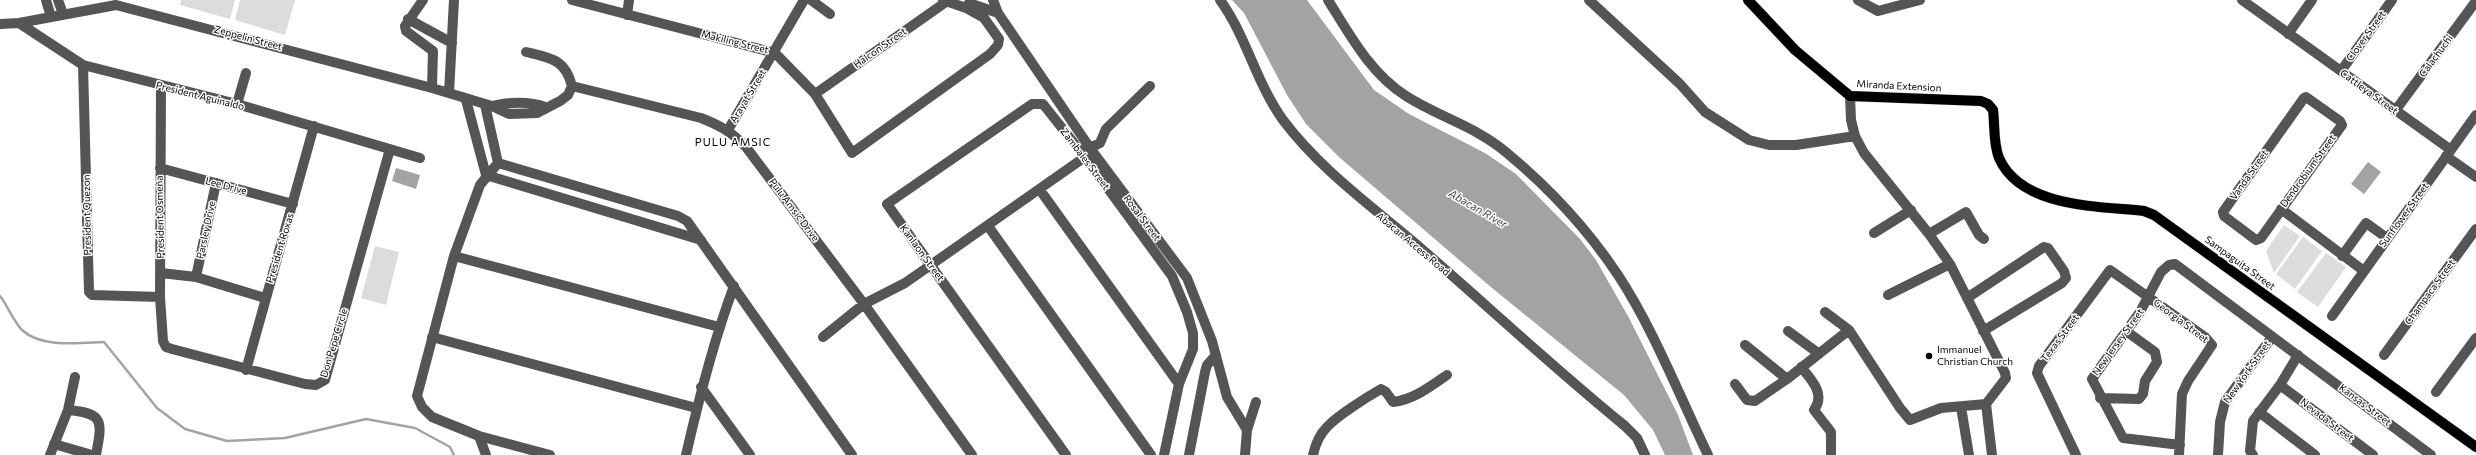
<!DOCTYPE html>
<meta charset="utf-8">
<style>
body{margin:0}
canvas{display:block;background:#fff}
</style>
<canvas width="2476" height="455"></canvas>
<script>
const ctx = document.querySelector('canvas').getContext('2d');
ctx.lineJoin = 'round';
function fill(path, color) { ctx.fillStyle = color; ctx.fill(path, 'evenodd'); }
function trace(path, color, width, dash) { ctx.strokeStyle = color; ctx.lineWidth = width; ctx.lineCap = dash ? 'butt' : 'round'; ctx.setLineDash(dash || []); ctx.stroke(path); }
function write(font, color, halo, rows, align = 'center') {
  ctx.font = font + ' Commissioner,sans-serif'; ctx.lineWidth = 3; ctx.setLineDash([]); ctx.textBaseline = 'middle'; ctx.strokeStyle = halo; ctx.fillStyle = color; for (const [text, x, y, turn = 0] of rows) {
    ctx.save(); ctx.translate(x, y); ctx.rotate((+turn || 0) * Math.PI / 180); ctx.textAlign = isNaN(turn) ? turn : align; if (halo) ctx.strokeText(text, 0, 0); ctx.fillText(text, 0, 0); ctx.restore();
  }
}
fill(new Path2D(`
 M181,0H235L230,19L180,5Z
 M240,0H295L285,35L235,20Z
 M2284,225L2300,236L2274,273L2266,251Z
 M2303,237L2322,251L2295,289L2276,274Z
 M375,246L399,252L386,305L361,298Z
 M2326,253L2346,267L2318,307L2297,292Z`), '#dcdcdc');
fill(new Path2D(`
 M1232,0H1307L1374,90L1409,114L1485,153L1516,174L1580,239L1596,260L1629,318L1678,415L1693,455H1665L1653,430L1624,395L1492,288L1339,157L1306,124L1287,95L1244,13Z
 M2368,162L2381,172L2364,194L2351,184Z
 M396,168L420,175L416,189L392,181Z`), '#a3a3a3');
trace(new Path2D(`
 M0,296C8,306 13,321 22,330C41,348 79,343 104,342L157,408L185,429L227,441L285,438L366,419L415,428L450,447L454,455`), '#a3a3a3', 2.5);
const major = new Path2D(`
 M1748,0L1795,50L1850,96L1981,101L1988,104L1993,110C1995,125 1993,143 1999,158C2021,208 2099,206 2144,211L2154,215L2476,447`);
trace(major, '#dbdbdb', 11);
trace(new Path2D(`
 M46,0L51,17
 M58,0L63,14
 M423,0L405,26L406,31L433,51L432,88
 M572,0L775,53L815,94L852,153L990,54L998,45L999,39L984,18L966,8L943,0
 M811,0L830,14
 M993,0L998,13L1090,148L1187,278L1212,341L1227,397L1247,430L1245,455
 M1220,0C1247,37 1256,83 1283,120C1322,172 1376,209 1424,251C1491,309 1556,370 1625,426L1637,438L1645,455
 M1328,0C1350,35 1370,73 1406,96C1439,117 1477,127 1507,153C1548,187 1588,230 1618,275C1654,330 1679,395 1708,455
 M1589,0L1680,84L1705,112L1749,140L1769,145H1796L1855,136
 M1858,0L1878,11L1920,0
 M2242,0L2451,150
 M969,3L998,13
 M627,15L629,0
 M408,19L452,43
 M19,23L83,65L237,104L420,158
 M0,24L19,23L116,5L432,88L492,106L509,114L537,113L560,101L568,95L572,86L701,118C719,125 732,132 746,147L864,304L972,455
 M2288,34L2312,0
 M526,52C551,58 565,59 572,86
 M83,65L89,292L92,295L160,297
 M2341,71L2392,0
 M161,86L160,297L163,341L166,347L172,349L305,384L316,385L325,380L390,149
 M449,93L454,0
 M815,94L946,2
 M1850,96L1851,120L1855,136L1864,153L1929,234L1950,264L2005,373L2006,378L1986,404L1992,455
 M2306,97L2340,121L2342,125L2261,238L2256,240L2224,216L2223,212L2304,98Z
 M466,100L486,175L701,240
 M237,104L246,73
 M485,105L498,163L678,216L687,221L852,455
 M492,106C508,102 530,101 545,107
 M2395,111L2476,1
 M728,130L804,0
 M1090,148L1100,143L1106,129L1150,86
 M2446,156L2476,177
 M498,163L480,185L454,256L417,396L422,407L432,417L479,436L550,455
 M160,168L293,204
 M1040,190L1179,384
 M2281,209L2364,271
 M988,226L1151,455
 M1874,233L1911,210
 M1929,234L1966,212L1979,235L1984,239
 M454,256L719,327
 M2342,256L2366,223L2387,238
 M161,273L196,277L265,298
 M196,277L216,183
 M1888,295L1950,264
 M1967,298L2044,247L2048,248L2064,271L2066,278L2062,283L1983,331
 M1825,312L1849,330L1900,408L1910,420L1941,408L1986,404
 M2332,316L2476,115
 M1788,331L1818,353
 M432,337L696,408
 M823,337L864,304L905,283L1085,157
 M1745,345L1787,379
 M2384,355L2476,229
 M1801,367C1811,379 1826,394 1814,410L1831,432V455
 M246,370L314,126
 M1735,384L1747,400L1755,401L1787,379L1849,330
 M2280,385L2373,455
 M701,387L750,455
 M2436,392L2476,338
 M2100,398L2139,399L2143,394L2145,381L2157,362L2155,352L2126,331
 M1961,407L1969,455
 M68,410C105,413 102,422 96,455
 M2259,412L2315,455
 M1247,430L1256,402
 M479,436L486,455
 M54,444L92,455
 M2180,445L2123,438L2092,379L2140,312L2161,272L2169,265L2175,264L2431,455
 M50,455L68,410L75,377
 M686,455C699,398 713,342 734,286
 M1066,455L887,204L1032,104H1043L1085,157L1172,276L1187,312L1193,333V349L1179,384L1164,455
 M1189,455L1205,372L1207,365L1216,355
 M1313,455C1315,446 1320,434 1327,427C1337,416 1367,397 1381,389L1386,392L1393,402C1413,400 1431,386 1447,375
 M2076,455L2037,373L2039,366L2110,270L2205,337L2212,345L2188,381L2182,394L2179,455
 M2218,455L2220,422L2225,402L2272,337
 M2253,455L2250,451L2253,421L2280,385L2298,355`), '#555', 10);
trace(major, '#000', 10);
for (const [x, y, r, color] of [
 [1929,356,4,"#000"]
]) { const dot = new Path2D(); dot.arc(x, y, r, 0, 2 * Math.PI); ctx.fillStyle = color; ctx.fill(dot); trace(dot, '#fff', 1.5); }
write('10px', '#000', '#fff', [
 ["Clover Street",2366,36,-54],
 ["Zeppelin Street",248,38,15],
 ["Makiling Street",735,42,14],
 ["Halcon Street",880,48,-35],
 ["Calachuchi",2436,56,-54],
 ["Miranda Extension",1899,86,3],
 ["Cattleya Street",2369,92,36],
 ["President Aguinaldo",200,96,14],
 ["Arayat Street",748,96,-59],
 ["Zambales Street",1085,159,53],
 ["Dendrobium Street",2308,171,-54],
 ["Vanda Street",2249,175,-55],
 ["Lee Drive",226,186,15],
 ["Pulu Amsic Drive",794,210,53],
 ["President Quezon",87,215,-91],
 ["Sunflower Street",2404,215,-54],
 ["President Osmeña",160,217,-91],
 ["Rosal Street",1142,218,53],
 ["Parsley Drive",206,230,-78],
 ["Abacan Access Road",1413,244,40],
 ["President Roxas",280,248,-73],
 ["Kanlaon Street",922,253,54],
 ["Sampaguita Street",2240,263,36],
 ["Champaca Street",2430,292,-54],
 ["Georgia Street",2181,321,37],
 ["Texas Street",2060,338,-53],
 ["New Jersey Street",2118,342,-54],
 ["Don Pepe Circle",334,343,-73],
 ["New York Street",2247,372,-55],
 ["Kansas Street",2365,405,37],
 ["Nevada Street",2327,420,37]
]);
write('10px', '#000', '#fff', [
 ["Immanuel",1937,350],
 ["Christian Church",1937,362]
], 'left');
ctx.letterSpacing = '1px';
write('11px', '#000', '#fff', [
 ["PULU AMSIC",733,142]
]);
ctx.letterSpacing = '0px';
write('italic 11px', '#444', '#fff', [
 ["Abacan River",1478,209,30]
]);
</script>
